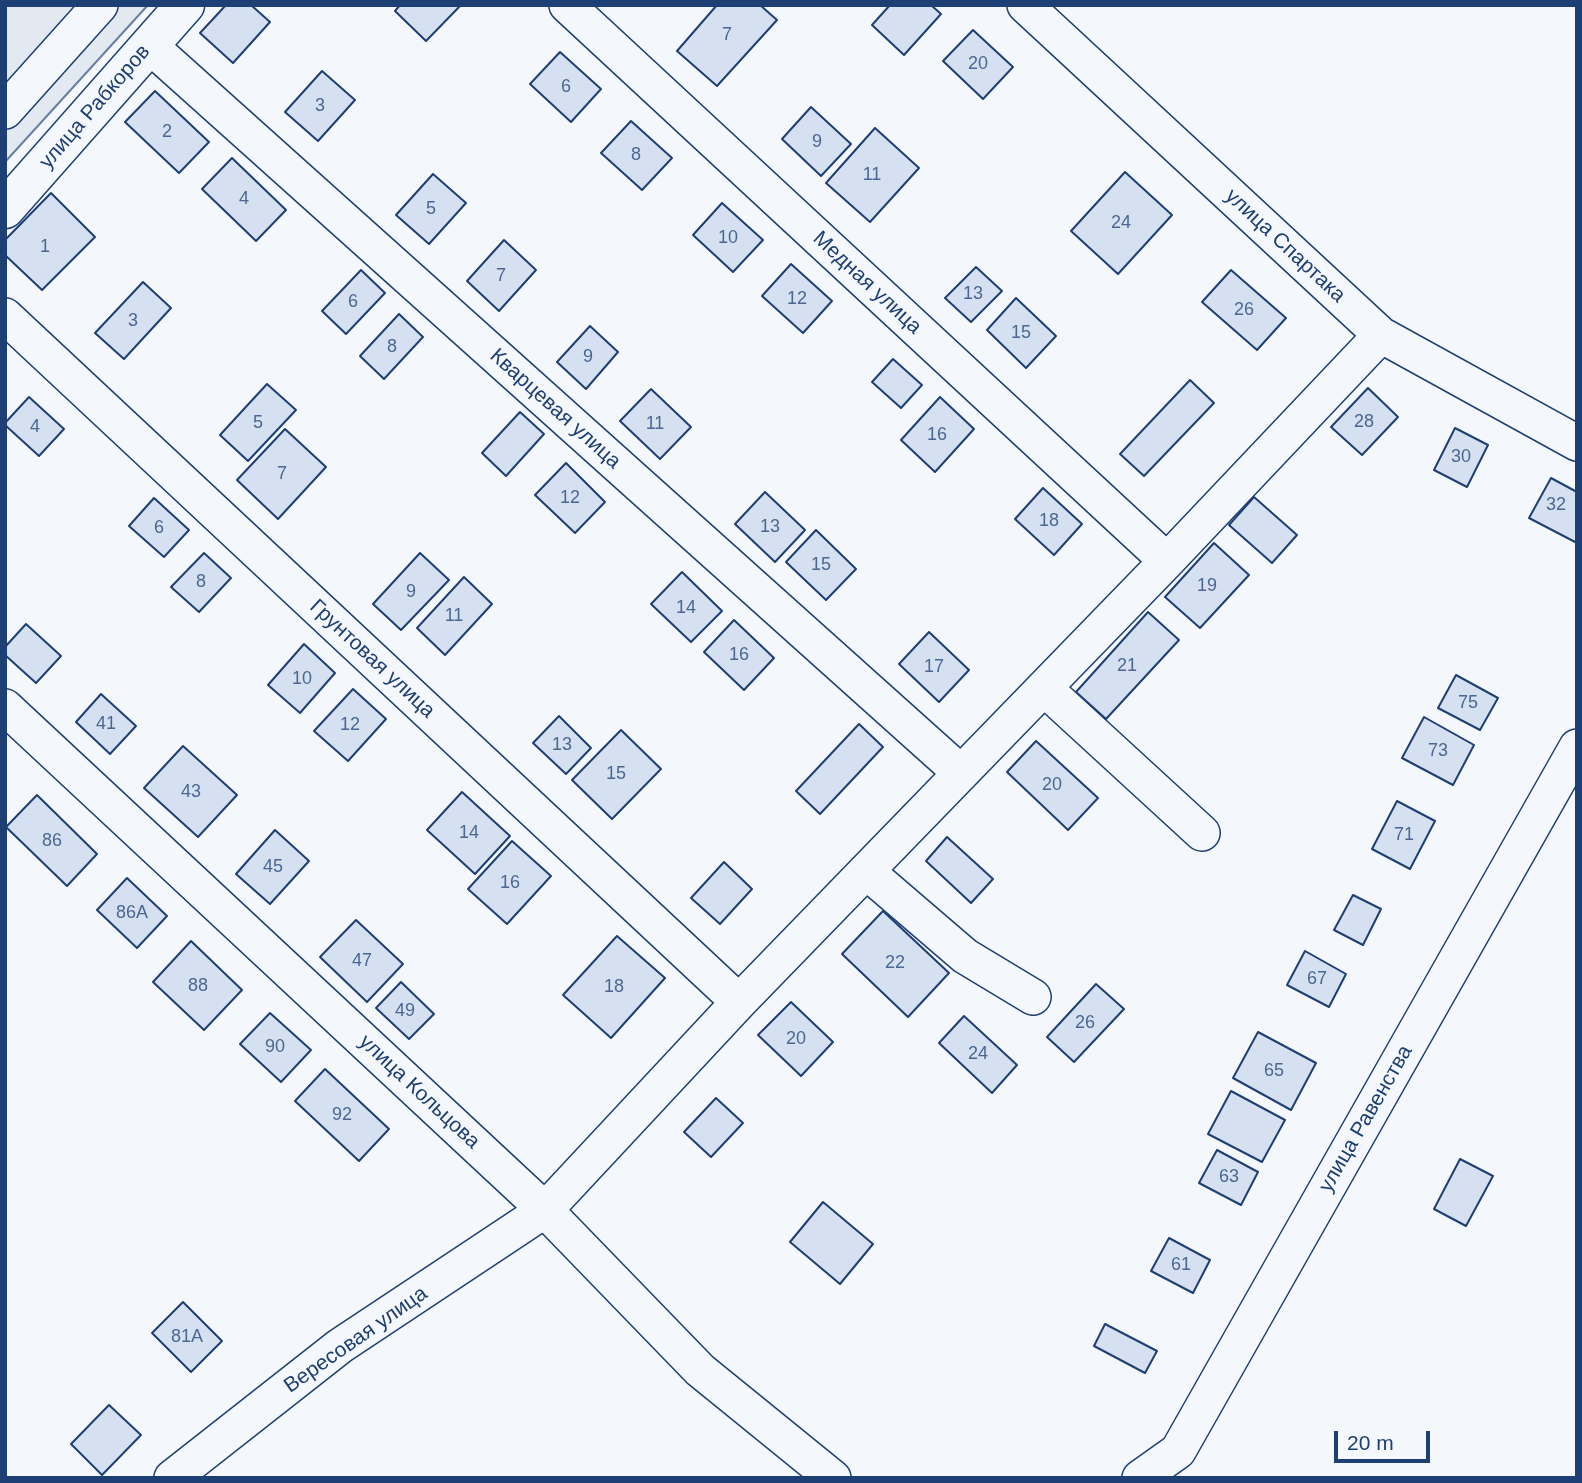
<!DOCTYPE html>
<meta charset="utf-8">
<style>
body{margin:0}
#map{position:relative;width:1582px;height:1483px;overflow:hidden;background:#f4f7fb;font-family:Arial,sans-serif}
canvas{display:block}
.frame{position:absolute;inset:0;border:7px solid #1d3f73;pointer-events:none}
.scale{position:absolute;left:1334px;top:1431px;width:96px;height:32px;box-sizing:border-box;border:4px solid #1d3f73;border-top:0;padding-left:9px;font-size:21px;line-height:24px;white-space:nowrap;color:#1d3f73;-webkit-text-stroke:5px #f4f7fb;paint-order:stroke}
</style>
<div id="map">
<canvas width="1582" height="1483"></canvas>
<div class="frame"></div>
<div class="scale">20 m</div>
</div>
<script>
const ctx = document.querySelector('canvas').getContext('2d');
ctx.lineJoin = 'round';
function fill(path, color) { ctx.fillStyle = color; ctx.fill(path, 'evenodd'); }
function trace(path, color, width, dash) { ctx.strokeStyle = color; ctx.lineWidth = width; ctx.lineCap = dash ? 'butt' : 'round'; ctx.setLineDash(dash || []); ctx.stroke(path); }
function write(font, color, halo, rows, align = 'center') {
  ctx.font = font + ' Arial,sans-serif'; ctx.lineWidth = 5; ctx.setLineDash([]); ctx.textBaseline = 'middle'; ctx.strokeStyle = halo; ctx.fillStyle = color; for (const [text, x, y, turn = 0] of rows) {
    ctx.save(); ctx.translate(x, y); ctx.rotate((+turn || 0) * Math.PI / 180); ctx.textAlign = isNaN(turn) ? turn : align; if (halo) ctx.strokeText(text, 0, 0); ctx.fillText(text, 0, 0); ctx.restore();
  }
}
const green = new Path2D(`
 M5,5H148L5,162Z`);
fill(green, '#e3e9f0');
trace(green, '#687fa3', 2);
const building = new Path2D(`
 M226,5H251L270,22L233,63L200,33Z
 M400,5H461L426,41L395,11Z
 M717,5H760L777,20L717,86L677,51Z
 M890,5H931L941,14L904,55L872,25Z
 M973,30L1013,67L983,99L943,61Z
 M560,52L601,89L571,122L530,84Z
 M322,71L355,100L318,141L285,112Z
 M155,91L209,142L179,173L125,122Z
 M811,107L851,144L821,176L782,139Z
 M631,121L672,158L642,190L601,153Z
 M875,128L919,168L870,222L826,183Z
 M232,158L286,210L256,241L202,189Z
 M1125,172L1172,215L1118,274L1071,231Z
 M433,174L466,203L429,244L396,215Z
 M51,193L95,237L42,290L5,255V240Z
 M722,203L763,240L733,272L693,235Z
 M504,240L536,270L499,311L467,281Z
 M791,264L832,301L803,333L762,296Z
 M976,267L1002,291L971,322L945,298Z
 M361,270L385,293L346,334L322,311Z
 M1231,270L1286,318L1257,350L1202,302Z
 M143,282L171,308L124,359L95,333Z
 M1016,298L1056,336L1026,368L987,330Z
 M399,314L423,337L384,379L360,356Z
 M590,326L618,352L586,389L557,362Z
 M893,359L922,385L901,408L872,382Z
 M1190,380L1214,403L1144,476L1120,454Z
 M267,384L296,410L248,461L220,435Z
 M1368,388L1398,417L1362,455L1331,427Z
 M651,389L691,427L660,459L620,421Z
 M29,397L64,429L39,456L5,425V423Z
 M940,397L974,429L935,472L901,440Z
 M520,412L544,434L506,476L482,453Z
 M1455,428L1488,445L1467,487L1434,470Z
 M285,429L326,467L278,519L237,480Z
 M566,463L605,502L575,533L535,495Z
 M1551,478L1577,492V543L1529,518Z
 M1043,488L1082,524L1054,555L1015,519Z
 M765,492L805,530L775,562L735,524Z
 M1254,497L1297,535L1272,563L1229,525Z
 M154,498L189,530L164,557L129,526Z
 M816,530L856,569L826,600L786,562Z
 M1214,543L1249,575L1200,628L1165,597Z
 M204,553L231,578L199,612L171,587Z
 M420,553L449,580L401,630L373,604Z
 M682,572L722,611L691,642L651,604Z
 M464,577L492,604L445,655L417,628Z
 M1148,612L1179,640L1106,719L1076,692Z
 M734,620L774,658L744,690L704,652Z
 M26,624L61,656L36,683L5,655V647Z
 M929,632L969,670L939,702L899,664Z
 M304,644L335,673L300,713L268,685Z
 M1456,675L1498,698L1480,730L1438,708Z
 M353,689L386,719L348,761L314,731Z
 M101,694L136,726L110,754L76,722Z
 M559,716L591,748L566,774L533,743Z
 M1424,717L1474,745L1453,785L1402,758Z
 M859,724L883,747L820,814L796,791Z
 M621,730L661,769L612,819L572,780Z
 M1036,741L1098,798L1068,830L1007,772Z
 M183,746L237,795L198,837L144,788Z
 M462,792L510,836L475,874L427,830Z
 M37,795L97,854L67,886L6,827Z
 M1397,801L1435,821L1410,869L1372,849Z
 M275,830L309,861L270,904L236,874Z
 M947,837L993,879L971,903L926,861Z
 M512,841L551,876L507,924L468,889Z
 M724,862L752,889L720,924L691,898Z
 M127,878L167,916L137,948L97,910Z
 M1353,895L1381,909L1363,945L1334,930Z
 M883,911L949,973L908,1017L842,954Z
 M356,920L403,964L367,1002L320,957Z
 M617,936L665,978L611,1038L563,995Z
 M191,941L242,990L204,1030L153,982Z
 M1305,951L1346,974L1329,1007L1287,985Z
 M401,982L434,1014L409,1039L376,1008Z
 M1096,984L1124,1009L1074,1062L1047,1037Z
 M791,1002L833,1042L801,1076L758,1035Z
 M270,1013L311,1050L281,1082L240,1044Z
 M964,1016L1017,1065L992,1093L939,1043Z
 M1258,1032L1316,1063L1291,1110L1233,1078Z
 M325,1069L389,1129L359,1161L295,1101Z
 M1231,1091L1285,1120L1262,1162L1208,1134Z
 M716,1098L743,1123L711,1157L684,1132Z
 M1217,1150L1258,1172L1241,1205L1199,1183Z
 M1460,1159L1493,1176L1466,1226L1434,1209Z
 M823,1202L873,1244L840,1284L790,1242Z
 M1169,1238L1210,1260L1193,1293L1151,1271Z
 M183,1302L222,1341L191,1372L152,1333Z
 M1105,1324L1157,1351L1145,1373L1094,1346Z
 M109,1405L141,1435L102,1475L71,1444Z`);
fill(building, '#d5e0f0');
trace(building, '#1d3f73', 2);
const minor = new Path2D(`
 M567,5L1167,561
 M1025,5L1381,335L1577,443
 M149,45L961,773
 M5,111L100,5
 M5,316L739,1002
 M1044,688L1202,833
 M5,707L545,1210L700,1370L833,1478
 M866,871L965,956L1033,997
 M172,1478L340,1346L545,1210L739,1002L1167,561L1381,335
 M1140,1478L1178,1451L1577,747`);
const major = new Path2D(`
 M5,209L185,5`);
trace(minor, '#1d3f73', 38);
trace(major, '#1d3f73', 41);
trace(minor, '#f4f7fb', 35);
trace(major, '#f4f7fb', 38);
write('18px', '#4b6792', null, [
 ["7",727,35],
 ["20",978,64],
 ["6",566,87],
 ["3",320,106],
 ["2",167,132],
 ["9",817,142],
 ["8",636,155],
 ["11",872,175],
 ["4",244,199],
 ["5",431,209],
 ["24",1121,223],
 ["10",728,238],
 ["1",45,247],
 ["7",501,276],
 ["13",973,294],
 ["12",797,299],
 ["6",353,302],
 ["26",1244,310],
 ["3",133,321],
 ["15",1021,333],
 ["8",392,347],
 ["9",588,357],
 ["28",1364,422],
 ["5",258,423],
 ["11",655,424],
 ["4",35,427],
 ["16",937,435],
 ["30",1461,457],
 ["7",282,474],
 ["12",570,498],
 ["32",1556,505],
 ["18",1049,521],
 ["13",770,527],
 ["6",159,528],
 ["15",821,565],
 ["8",201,582],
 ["19",1207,586],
 ["9",411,592],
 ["14",686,608],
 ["11",454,616],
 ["16",739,655],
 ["21",1127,666],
 ["17",934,667],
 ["10",302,679],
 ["75",1468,703],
 ["41",106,724],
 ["12",350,725],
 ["13",562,745],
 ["73",1438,751],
 ["15",616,774],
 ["20",1052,785],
 ["43",191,792],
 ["14",469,833],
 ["71",1404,835],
 ["86",52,841],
 ["45",273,867],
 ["16",510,883],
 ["86А",132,913],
 ["47",362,961],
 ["22",895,963],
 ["67",1317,979],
 ["88",198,986],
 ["18",614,987],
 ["49",405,1011],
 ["26",1085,1023],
 ["20",796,1039],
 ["90",275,1047],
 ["24",978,1054],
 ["65",1274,1071],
 ["92",342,1115],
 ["63",1229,1177],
 ["61",1181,1265],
 ["81А",187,1337]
]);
write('21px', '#1d3f73', '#f4f7fb', [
 ["улица Рабкоров",95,107,-49],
 ["улица Спартака",1285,246,43],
 ["Медная улица",867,283,43],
 ["Кварцевая улица",555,409,42],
 ["Грунтовая улица",372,659,43],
 ["улица Кольцова",419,1092,43],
 ["улица Равенства",1366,1119,-60],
 ["Вересовая улица",356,1340,-35]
]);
</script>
